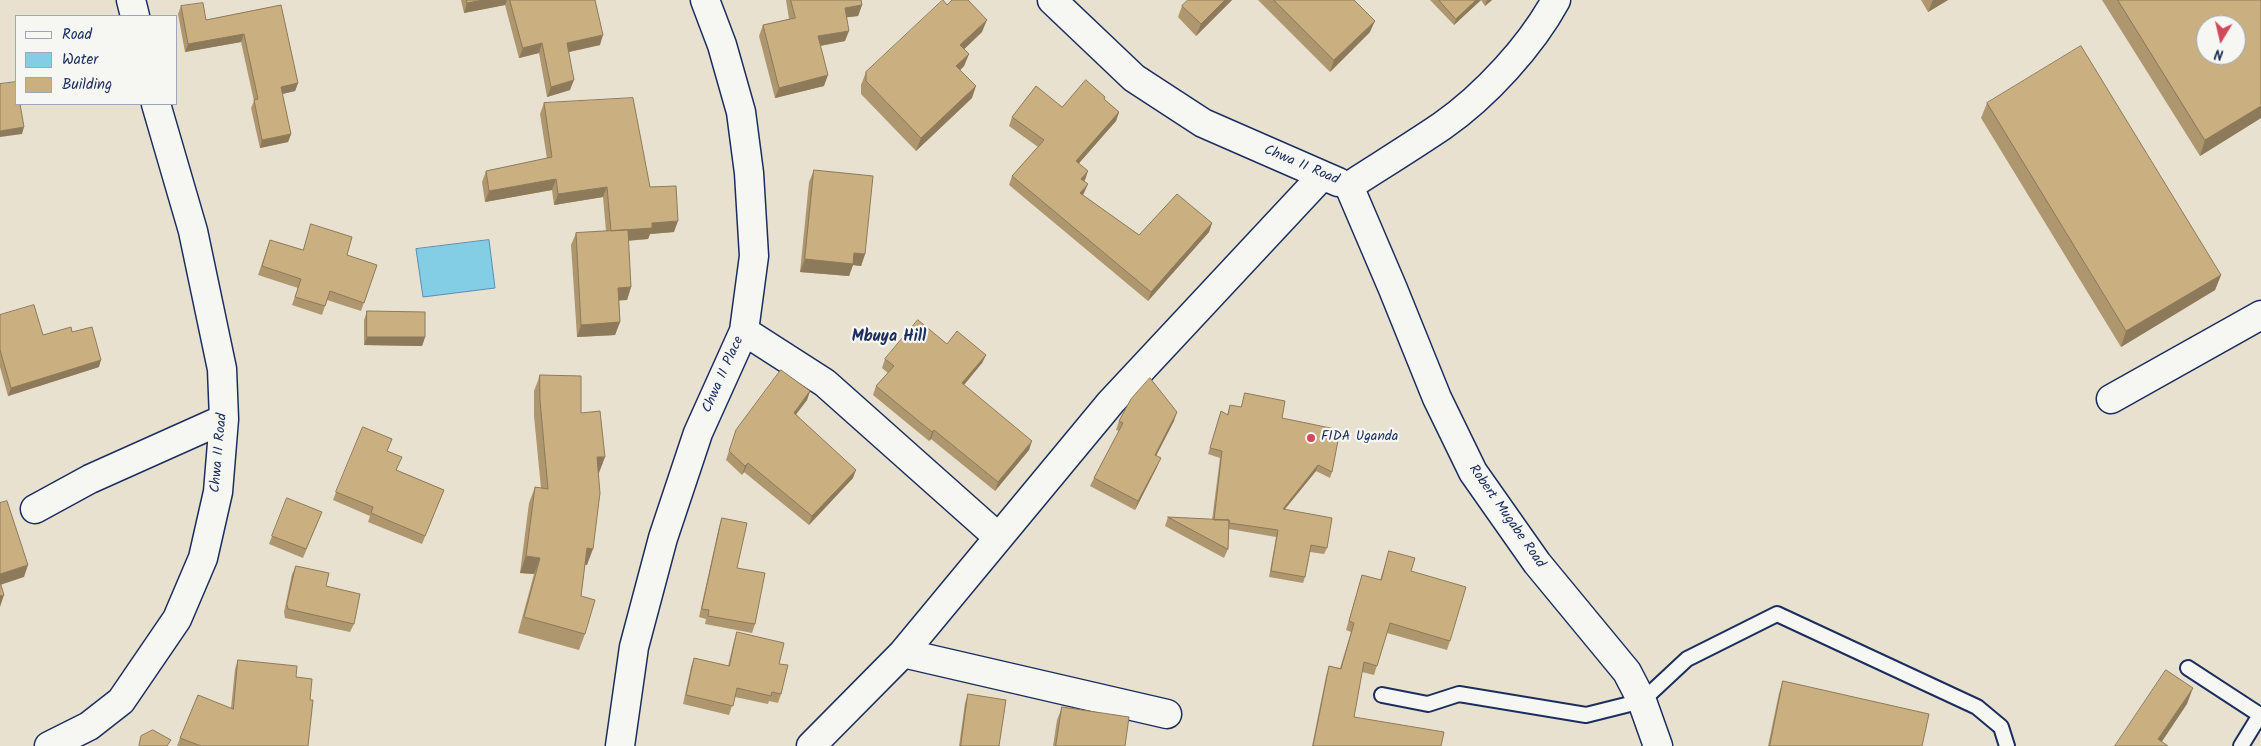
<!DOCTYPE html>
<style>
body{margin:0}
#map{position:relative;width:2261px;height:746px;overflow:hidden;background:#e9e1d0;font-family:Kalam,sans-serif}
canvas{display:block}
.legend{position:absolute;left:15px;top:15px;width:162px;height:90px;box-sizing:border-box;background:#f6f6f2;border:1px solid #9ea6b7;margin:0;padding:6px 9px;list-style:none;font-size:15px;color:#1b2f5e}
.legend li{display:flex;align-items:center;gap:10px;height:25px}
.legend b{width:25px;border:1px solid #9ea6b7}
.north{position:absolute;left:2196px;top:15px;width:50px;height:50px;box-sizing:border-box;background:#f6f6f2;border:1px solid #9ea6b7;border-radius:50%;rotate:189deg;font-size:14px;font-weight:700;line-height:20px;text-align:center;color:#1b2f5e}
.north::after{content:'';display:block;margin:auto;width:18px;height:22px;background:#d1495b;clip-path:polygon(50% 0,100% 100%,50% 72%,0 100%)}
</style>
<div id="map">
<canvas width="2261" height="746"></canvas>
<ul class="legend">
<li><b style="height:6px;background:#f6f6f2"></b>Road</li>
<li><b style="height:14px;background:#84cee5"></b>Water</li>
<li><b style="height:14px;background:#caaf80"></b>Building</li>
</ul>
<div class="north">N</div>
</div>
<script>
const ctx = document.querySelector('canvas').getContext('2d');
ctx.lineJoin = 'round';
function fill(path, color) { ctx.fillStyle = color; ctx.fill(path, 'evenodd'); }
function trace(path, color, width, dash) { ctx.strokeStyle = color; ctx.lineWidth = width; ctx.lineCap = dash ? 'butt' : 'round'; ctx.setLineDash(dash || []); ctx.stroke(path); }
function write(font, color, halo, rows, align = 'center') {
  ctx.font = font + ' Kalam,sans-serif'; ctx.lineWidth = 4.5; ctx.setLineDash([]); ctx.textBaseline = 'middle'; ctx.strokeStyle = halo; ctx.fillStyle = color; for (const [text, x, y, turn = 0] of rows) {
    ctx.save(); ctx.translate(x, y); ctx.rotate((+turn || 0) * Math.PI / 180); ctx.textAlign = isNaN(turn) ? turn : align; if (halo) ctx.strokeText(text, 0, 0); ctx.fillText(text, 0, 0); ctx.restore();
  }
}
const water = new Path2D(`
 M489,240L495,288L423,297L416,249Z`);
fill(water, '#84cee5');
trace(water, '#5a8eaf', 1);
const lane = new Path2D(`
 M2188,668L2260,715L2241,746
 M1382,695L1428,704L1459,694L1586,715L1642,701L1687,659L1777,614L1977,707L2001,727L2007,746`);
const street = new Path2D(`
 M131,0L135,16
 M1052,0L1134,78L1203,123L1338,182
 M744,331L825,383L998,537
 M2111,399L2261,315
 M35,509L90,479L224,419
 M903,653L1167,714
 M49,746L89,726L121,701L177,619L203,558L218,492L224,419L222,369L193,231L156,104
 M620,746L634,647L663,538L698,433L744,331L754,256L749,173L741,112L722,45L705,0
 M811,746L903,653L1111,402L1322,176`);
const secondary = new Path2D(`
 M1556,0C1531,46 1485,96 1442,126C1411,147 1380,166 1349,186L1393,289L1437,398L1473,472L1537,563L1627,672L1642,701L1658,746`);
trace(lane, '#1b2f5e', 18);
trace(street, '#1b2f5e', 31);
trace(secondary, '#1b2f5e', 31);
trace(lane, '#f6f6f2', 14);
trace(street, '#f6f6f2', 28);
trace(secondary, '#f6f6f2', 28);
fill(new Path2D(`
 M461,0H595L600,45L569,52L570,90L547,97L539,53L519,58L505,5L464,13Z
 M786,0H861L862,5L858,16L847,17L845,41L820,46L824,86L775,98L759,36L763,25L789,19Z
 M1188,0H1232L1196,36L1178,17L1182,6Z
 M1258,0H1354L1370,32L1330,72Z
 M1430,0H1492L1485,6L1481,0L1454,25Z
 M1921,0H1948L1928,12Z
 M2102,0H2261V118L2200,156Z
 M281,5L298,83L295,91L282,94L291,134L288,142L260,148L251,108L254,101L241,42L185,52L178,14L181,6L206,20Z
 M947,5L982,32L964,49L969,54L964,66L960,70L972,98L916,151L861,94V85L866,72Z
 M1104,99L1119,112L1116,121L1079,163L1085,180L1083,181L1084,193L1083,195L1139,235L1212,223L1209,232L1148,301L1009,185L1012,176L1038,147L1009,126L1012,117L1062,107Z
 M544,103L650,187L674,232L650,234L648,239L628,241L631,287L627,300H619L620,322L615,335L577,337L571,245L576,233L606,231L603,197L554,205L552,190L485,202L482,182L486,171L547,159L540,114Z
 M1987,103L2221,275L2215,290L2121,347L1981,118Z
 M814,170L865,254L861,266L853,265L849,276L800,272L809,182Z
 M270,240L302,250L347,255L377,265L361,311L327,300L322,315L292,305L298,288L258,275Z
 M367,311L425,337L422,346L364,345V320Z
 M0,315L43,335L72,332L99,367L8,396L0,367Z
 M947,344L986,355L982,363L964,385L1029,450L995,491L931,439L929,441L873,395L876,386L888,373L882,368L885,359Z
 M540,375L581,413L605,457L598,473L587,565H585L581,596L585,634L579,650L518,633L534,574L520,573L529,503L535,487L541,488L534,416V391Z
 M810,391L807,400L796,414L853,478L809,525L744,472L742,475L726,460L736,430Z
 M1230,405L1282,418L1332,472L1330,478L1316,471L1285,509L1327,548L1324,554L1310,552L1305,577L1303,583L1269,577L1276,537L1229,529L1228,549L1224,558L1165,526L1168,517L1212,520L1220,458L1208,454L1221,411L1227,415Z
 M1119,421H1174L1156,455L1157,467L1135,510L1090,486L1094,478L1119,431L1116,430Z
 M388,451L397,470L444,490L422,544L368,522L370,516L333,500L336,492Z
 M322,512L303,558L269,544L272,536Z
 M722,518L737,568L755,624L752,633L705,624L706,619L699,617L719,527Z
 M1389,551L1411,571L1450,641L1447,650L1387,633L1374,675L1362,672L1354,717L1441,746H1312L1326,676L1329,666L1340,668L1351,632L1346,630L1362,575L1380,580Z
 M296,566L326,586L354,624L350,632L285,618L284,612L292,574Z
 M737,632L779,664L781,694L778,703L769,701L768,704L735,697L729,715L683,704L691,667L694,658L728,666L734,641Z
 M238,660L296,677L310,700L308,746H177L180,738L231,708L235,669Z
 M1783,681L1922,746H1768L1779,693Z
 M968,694L999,746H959L965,703Z
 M1062,707L1125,746H1053L1057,720Z`), '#ae966e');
fill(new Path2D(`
 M484,0H507L505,5L464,13L467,3Z
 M1225,0H1232L1196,36L1201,24Z
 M1476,0H1481L1454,25L1456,19Z
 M1487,0H1492L1485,6Z
 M1933,0H1948L1928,12Z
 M862,5L858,16L841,18L845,8Z
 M987,20L982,32L956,57L960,45Z
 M1375,21L1370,32L1330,72L1334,60Z
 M849,31L845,41L814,47L818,36Z
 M244,34L241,42L185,52L188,44Z
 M603,35L600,45L564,53L567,43Z
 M542,43L539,53L519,58L523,48Z
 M969,54L964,66L952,78L956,66Z
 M828,75L824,86L775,98L779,88Z
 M574,80L570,90L547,97L551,87Z
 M298,83L295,91L278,95L281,87Z
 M976,86L972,98L916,151L921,138Z
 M2261,106V118L2200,156L2205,140Z
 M1119,112L1116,121L1073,170L1076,161Z
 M24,127L22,134L0,137V131Z
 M291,134L288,142L260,148L262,140Z
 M1088,171L1085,180L1078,188L1081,179Z
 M556,179L552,190L485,202L489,191Z
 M1088,184L1084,193L1077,201L1080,193Z
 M607,187L603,197L554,205L558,194Z
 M678,221L674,232L650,234L648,239L607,242L611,232L652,223Z
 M1212,223L1209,232L1148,301L1151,292Z
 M854,253L865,254L861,266L853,265L849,276L800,272L805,259Z
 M2221,275L2215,290L2121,347L2126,331Z
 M631,287L627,300L613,301L618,288Z
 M620,322L615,335L577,337L581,325Z
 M367,337H425L422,346L364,345Z
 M986,355L982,363L958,392L962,383Z
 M101,360L99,367L8,396L11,388Z
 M810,391L807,400L791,421L794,413Z
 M1177,412L1174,421L1152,464L1155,455Z
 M934,430L931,439L929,441L932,432Z
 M1032,441L1029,450L995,491L998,482Z
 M597,457H605L599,473L591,474Z
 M1161,458L1157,467L1135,510L1138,501Z
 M748,463L744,472L742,475L745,466Z
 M1318,465L1316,471L1280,515L1283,509Z
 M856,470L853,478L809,525L812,516Z
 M587,548L593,549L587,565L581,564Z
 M526,556L540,558L534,574L520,573Z
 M28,565L24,577L0,585V574Z
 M4,595L0,607V596Z
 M2193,688L2187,704L2159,746L2158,739Z`), '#8d7a5a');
const building = new Path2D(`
 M467,0H484L467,3Z
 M510,0H595L603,35L567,43L574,80L551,87L542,43L523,48Z
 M791,0H861L862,5L845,8L849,31L818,36L828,75L779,88L763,25L795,18Z
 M943,0L947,5L952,0H968L987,20L960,45L969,54L956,66L976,86L921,138L866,81V72Z
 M1188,0H1225L1201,24L1182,6Z
 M1274,0H1354L1375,21L1334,60Z
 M1439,0H1476L1456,19Z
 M2118,0H2261V106L2205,140ZM2206,25H2236V55H2206Z
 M203,3L206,20L281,5L298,83L281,87L291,134L262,140L254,100L258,99L244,34L188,44L181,6Z
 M2081,46L2221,275L2126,331L1987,103Z
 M1086,80L1105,97L1104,99L1119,112L1076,161L1088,171L1081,179L1088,184L1080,193L1139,235L1177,194L1212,223L1151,292L1012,176L1044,140L1012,117L1036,86L1062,107Z
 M16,82V104H20L24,127L0,131V84Z
 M633,98L650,187L676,186L678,221L652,223V228L611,231L607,187L558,194L556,179L489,191L486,171L552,157L544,103Z
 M814,170L873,176L865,254L854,253L853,264L805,259Z
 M311,224L352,237L347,255L377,265L364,303L330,291L325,306L295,297L301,279L262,266L270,240L303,250Z
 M628,230L631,287L618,288L620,322L581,325L576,233Z
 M34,305L43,335L71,327L72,332L92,327L101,360L11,388L0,350V315Z
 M367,311L425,312V337H367Z
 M918,320L947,344L957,331L986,355L962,383L1032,441L998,482L934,430L932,432L876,386L894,366L885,359Z
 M781,370L810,391L794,413L856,470L812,516L748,463L745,466L729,451L736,430Z
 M540,375L581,376V413L600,411L605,457H597L600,493L593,549L587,548L581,596L595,600L585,634L524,617L540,558L526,556L535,487L548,489L540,400Z
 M1150,378L1177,412L1155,455L1161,458L1138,501L1094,478L1123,423L1119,421L1131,399Z
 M1245,393L1285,401L1282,418L1340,430L1332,472L1318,465L1283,509L1332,518L1327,548L1311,545L1305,577L1271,571L1278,530L1229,523V520H1214L1222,451L1210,448L1221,411L1228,415L1230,405L1241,407Z
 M363,427L392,439L387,451L402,457L396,470L444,490L425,536L371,513L373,507L336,492Z
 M287,498L322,512L306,549L272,536Z
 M7,501L28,565L0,574V503Z
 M1168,517L1229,520L1228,549Z
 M722,518L747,523L737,568L765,573L755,624L708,616L709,610L702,609Z
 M1389,551L1415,558L1411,571L1466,587L1450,641L1390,623L1377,666L1364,662L1354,717L1444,732L1441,746H1313L1329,666L1341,669L1354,623L1349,621L1362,575L1381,580Z
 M296,566L329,573L326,586L360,594L354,624L288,609L287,604Z
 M0,582L4,595L0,596Z
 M737,632L784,643L779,664L788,665L781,694L772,692L771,696L737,688L733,706L686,695L694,658L729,666Z
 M238,660L297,666L296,677L312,679L310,700H313L308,746H201L180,738L198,695L233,709Z
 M2166,670L2193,688L2158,739L2168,746H2115Z
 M1783,681L1929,714L1922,746H1770Z
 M968,694L1006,700L999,746H961Z
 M1062,707L1129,717L1125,746H1056Z
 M153,730L171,740L167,746H139V745L141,736Z`);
fill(building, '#caaf80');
trace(building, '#8d7a5a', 1);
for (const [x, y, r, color] of [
 [1311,438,5,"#d1495b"]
]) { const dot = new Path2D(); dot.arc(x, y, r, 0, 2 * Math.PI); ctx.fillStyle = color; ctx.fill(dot); trace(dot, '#f6f6f2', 2); }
write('14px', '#1b2f5e', '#f6f6f2', [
 ["Chwa II Road",1301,166,23],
 ["Chwa II Place",724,375,-66],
 ["Chwa II Road",220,453,-85],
 ["Robert Mugabe Road",1506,517,55]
]);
write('14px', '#1b2f5e', '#f6f6f2', [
 ["FIDA Uganda",1321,438]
], 'left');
write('bold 16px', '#1b2f5e', '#f6f6f2', [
 ["Mbuya Hill",889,338]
]);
</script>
